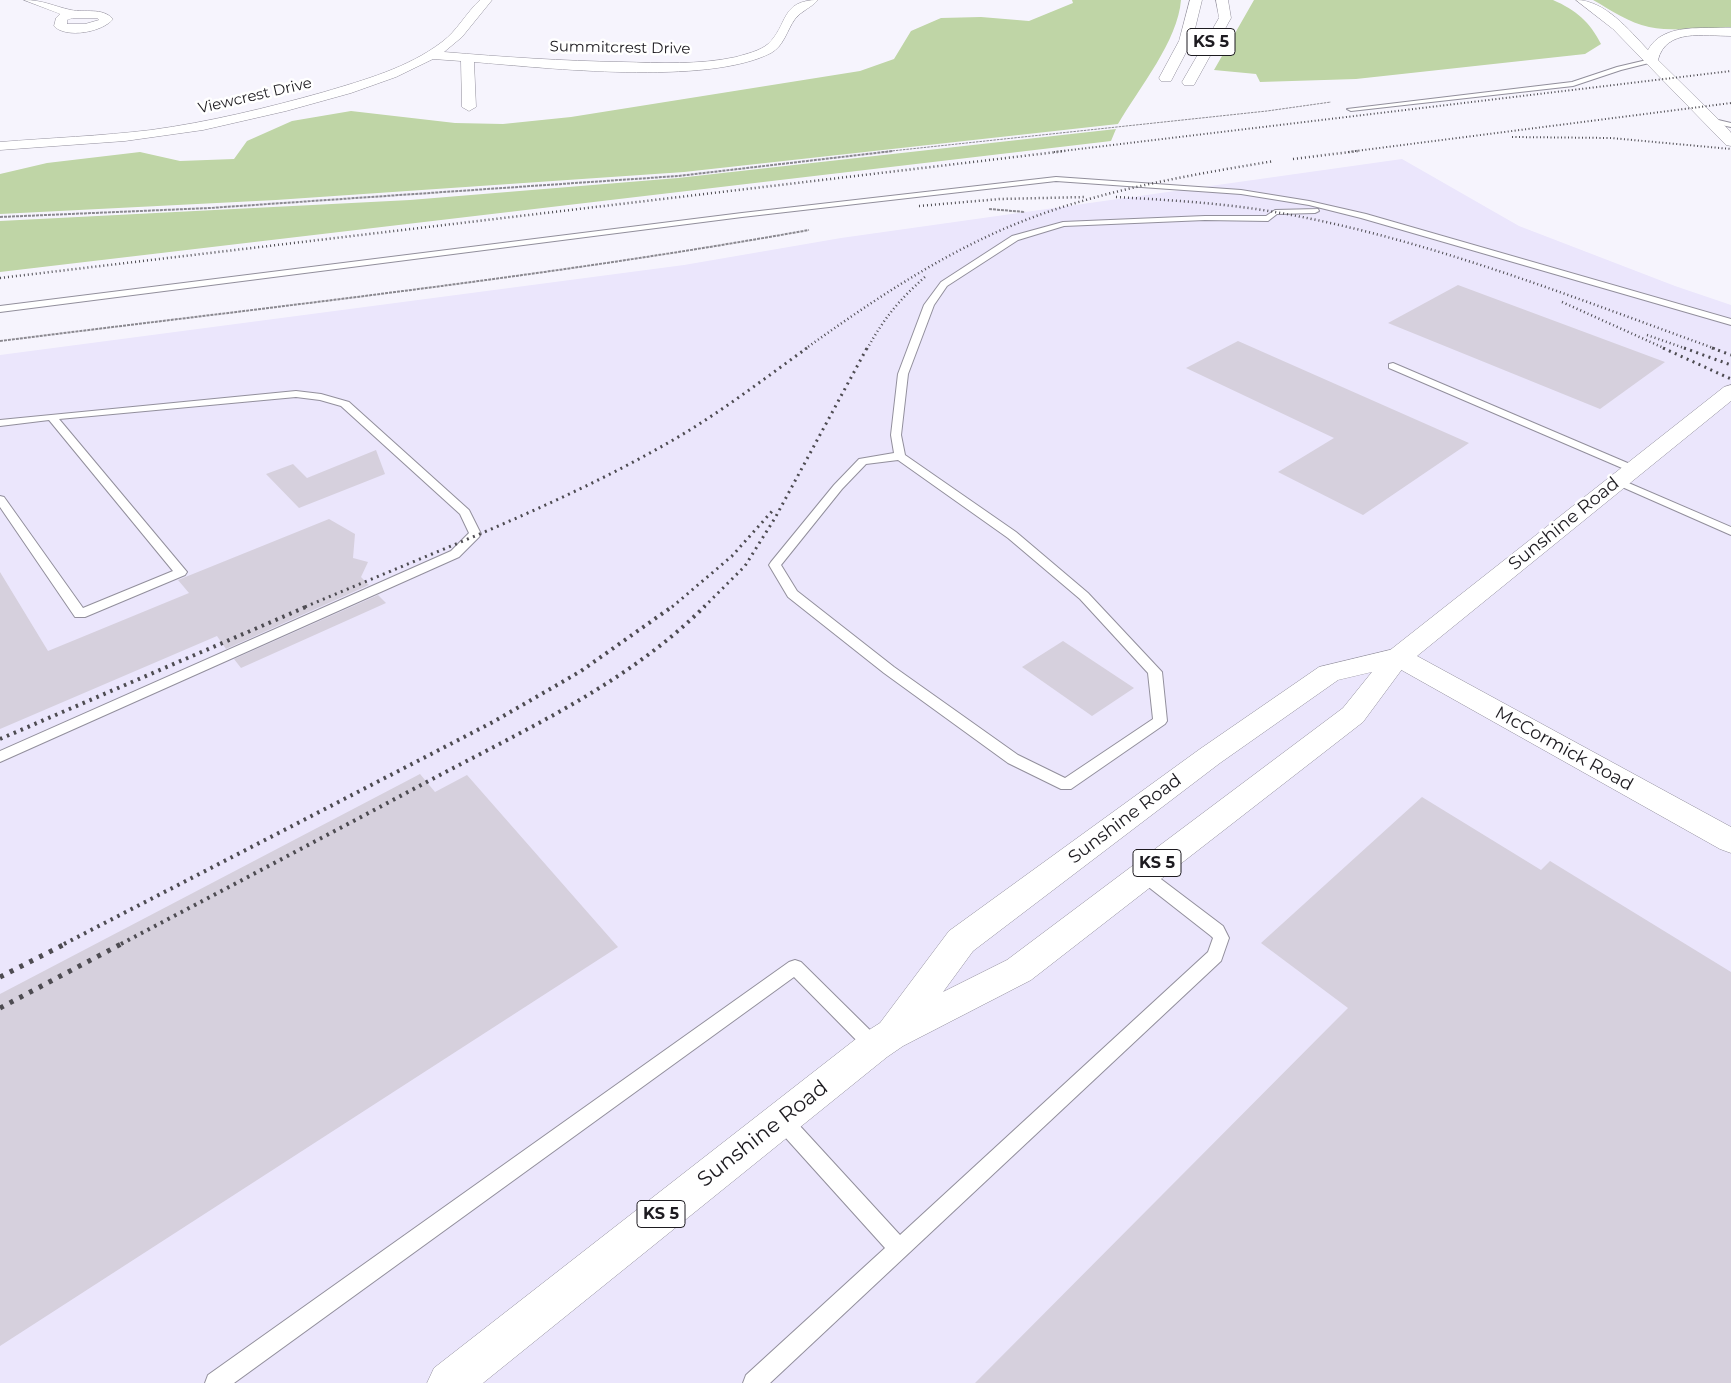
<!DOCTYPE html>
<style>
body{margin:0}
canvas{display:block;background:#f6f4fd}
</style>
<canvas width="1731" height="1383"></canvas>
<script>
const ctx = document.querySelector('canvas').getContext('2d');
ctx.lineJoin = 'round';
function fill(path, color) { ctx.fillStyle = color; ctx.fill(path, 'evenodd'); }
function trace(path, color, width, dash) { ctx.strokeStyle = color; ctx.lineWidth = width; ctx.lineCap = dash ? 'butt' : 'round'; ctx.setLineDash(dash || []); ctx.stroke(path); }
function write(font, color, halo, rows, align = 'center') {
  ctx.font = font + ' Montserrat,sans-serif'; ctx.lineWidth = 5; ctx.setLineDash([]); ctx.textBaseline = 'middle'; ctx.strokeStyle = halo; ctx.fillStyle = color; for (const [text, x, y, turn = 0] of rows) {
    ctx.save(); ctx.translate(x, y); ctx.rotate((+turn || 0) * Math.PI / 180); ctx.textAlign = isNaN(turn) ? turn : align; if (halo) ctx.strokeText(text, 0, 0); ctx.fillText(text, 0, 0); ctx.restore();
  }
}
fill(new Path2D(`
 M1402,159L1519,226L1675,286L1731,305V1383H0V355L684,265L841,238Z`), '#ebe6fc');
fill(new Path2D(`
 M1072,0H1181C1178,41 1139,88 1118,124L684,172L276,200L0,214V174L47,163L140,152L180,161L234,159L247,141L292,121L351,111L455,123L503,124L571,117L860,71L894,59L911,31L941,18L981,17L1029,21L1073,3Z
 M1254,0H1553C1576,10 1590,22 1601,44L1585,54L1356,79L1260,82L1256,74L1214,70Z
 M1593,0H1731V27C1705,28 1675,32 1649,27C1629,23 1611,10 1593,0Z
 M1116,129L1111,141L0,272V221L410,200L678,178Z`), '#bfd5a6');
fill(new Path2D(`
 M1458,285L1665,362L1600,409L1388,323Z
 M1238,341L1469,443L1363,515L1278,472L1334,438L1186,368Z
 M376,450L385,474L299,508L266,474L293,464L307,478Z
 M329,519L355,534L353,558L368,562L361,577L369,585L226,649L217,636L0,729V572L48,651L189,593L178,580Z
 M378,595L386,603L241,668L234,659Z
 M1063,641L1134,688L1092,716L1022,667Z
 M420,774L435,792L467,775L618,947L0,1346V994Z
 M1422,797L1541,870L1550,861L1731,972V1383H975L1348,1008L1261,943Z`), '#d6d0dd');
const service = new Path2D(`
 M1651,59L1653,62L1621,70L1573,86L1351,111L1347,109L1572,82L1617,67Z
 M1714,119L1731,123V127L1711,123V119Z
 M1056,177L1241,190L1309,201L1366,214L1731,319V325L1361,218L1309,205L1241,194L1056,181L742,217L0,312V306L742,213Z
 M1318,209L1319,211L1315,213L1277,214L1268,221L1205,220L1064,226L1018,240L947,286L934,305L908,374L901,435L905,455L1016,532L1088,593L1162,672L1167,721L1165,724L1071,789H1061L1008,763L884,673L788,597L769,565L771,562L834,485L859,459L894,453L891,435L898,374L924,305L941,282L1012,236L1063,222L1205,216H1266L1275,210ZM898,460L1008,538L1080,599L1148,673L1153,719L1065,778L1018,755L894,667L797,591L781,565L842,489L866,464Z
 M1393,363L1637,467L1639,469L1637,471H1629L1389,368V364Z
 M296,391L321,394L349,402L469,510L481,534L479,537L459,557L0,762V751L451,551L469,533L460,514L341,406L320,400L296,397L59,419L187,572L185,575L85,617H75L0,507V496L4,497L83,608L173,571L49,420L0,426V420Z
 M1617,478L1731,527V535L1613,483V479Z
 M1143,868L1149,870L1223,926L1229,938L1221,961L770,1383H743L746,1375L885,1248L775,1126L773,1120L775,1114L782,1111L789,1114L900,1235L1208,952L1213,938L1211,936L1137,878L1135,874L1137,870Z
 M795,960L801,962L880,1040L883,1046L880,1052L874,1054L868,1052L794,977L234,1383H205L208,1375L789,962Z`);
const minor = new Path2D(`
 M24,0C43,0 53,6 71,10C85,13 102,7 113,19C103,32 66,39 54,26L56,18L60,14ZM73,18H97L99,20L85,24H67V20Z
 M480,0H492L462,37L444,52C503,57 563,61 622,62C660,63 699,65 736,57C746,54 760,51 768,44C788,26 780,0 818,0C811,8 801,11 795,19C787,30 784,46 771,53C707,86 547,68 474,62L476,107L469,111L462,107L461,61L433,59L396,77L351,93L286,111L203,130L125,141L0,150V142C50,138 101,136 151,130C209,122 267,108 324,92C364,80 408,68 442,42C457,31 466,13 480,0Z
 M1576,0C1605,0 1629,30 1648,50C1663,22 1704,29 1731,28V36C1704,36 1666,28 1658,60L1729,130L1731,133V146L1726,145L1613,29Z
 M1731,385V401L1417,656L1731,827V853L1720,849L1389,663L1385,657L1389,651L1724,387Z`);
const primary = new Path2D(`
 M1398,648L1407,651L1411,657L1363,722L1031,980L903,1046L887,1057L483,1383H427L434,1368L861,1035L880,1023L949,931L1200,749L1319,667ZM1372,672L1343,708L1007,960L943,992L973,951L1220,763L1338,680Z`);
const motorway = new Path2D(`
 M1190,0H1202L1192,41L1171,81H1161L1159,78L1179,41Z
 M1216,0H1228L1231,18L1194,85H1184L1182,82L1219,18Z`);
trace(service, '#928f9c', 2);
trace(minor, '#928f9c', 1);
trace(primary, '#928f9c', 1);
trace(motorway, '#928f9c', 1);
trace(new Path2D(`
 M882,152L1267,111L1331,102`), '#8b8990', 1, [2.5, 1]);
trace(new Path2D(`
 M989,209L1025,212
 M0,217L210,208L678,176L893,151
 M0,341C270,307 541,278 809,230`), '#8b8990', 2, [3, 1]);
fill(service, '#fff');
fill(minor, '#fff');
fill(primary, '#fff');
fill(motorway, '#fff');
trace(new Path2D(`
 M1512,137L1611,138L1731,149
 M1054,152L1731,71
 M1348,152L1731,103`), '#4d4b51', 2, [1, 2.5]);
trace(new Path2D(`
 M1293,159L1358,151
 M1116,197C1169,200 1222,203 1275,212C1426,238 1572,297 1716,349
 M919,206L1000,199L1086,197
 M0,278L1065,151
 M1562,302L1666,349
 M1647,335L1687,349
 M805,349C868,304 934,259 1006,228C1090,192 1184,176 1274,161
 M867,349C885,317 898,301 926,276`), '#4d4b51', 2.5, [1, 3]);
trace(new Path2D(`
 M1663,348L1731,379
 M1684,348L1731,365
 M1712,348L1731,355
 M305,607C426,555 552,509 666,444C716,416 761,381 807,348
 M672,607L732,556L774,509
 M704,607L745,566L775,518L867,348`), '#4d4b51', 3, [2, 4.5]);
trace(new Path2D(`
 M0,739L308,606
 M64,944L493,722L581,671L673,606
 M121,944C227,888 333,832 438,776C531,727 630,681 705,606`), '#4d4b51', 4, [2.5, 5]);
trace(new Path2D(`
 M0,977L67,943
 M0,1008L123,943`), '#4d4b51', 5, [4, 7]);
write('15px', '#1d1b20', '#fff', [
 ["Summitcrest Drive",620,48,1],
 ["Viewcrest Drive",255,96,-13]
]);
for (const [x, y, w] of [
 [1211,42,48],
 [1157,863,48],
 [661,1214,48]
]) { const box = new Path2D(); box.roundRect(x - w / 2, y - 13.5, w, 27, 4); ctx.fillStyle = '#fff'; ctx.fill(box); trace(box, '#1d1b20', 1); }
write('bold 16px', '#1d1b20', null, [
 ["KS 5",1211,42],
 ["KS 5",1157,863],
 ["KS 5",661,1214]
]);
write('18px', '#1d1b20', '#fff', [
 ["Sunshine Road",1564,524,-39],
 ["McCormick Road",1564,749,29],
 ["Sunshine Road",1125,819,-37]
]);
write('21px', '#1d1b20', '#fff', [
 ["Sunshine Road",763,1134,-38]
]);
</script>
